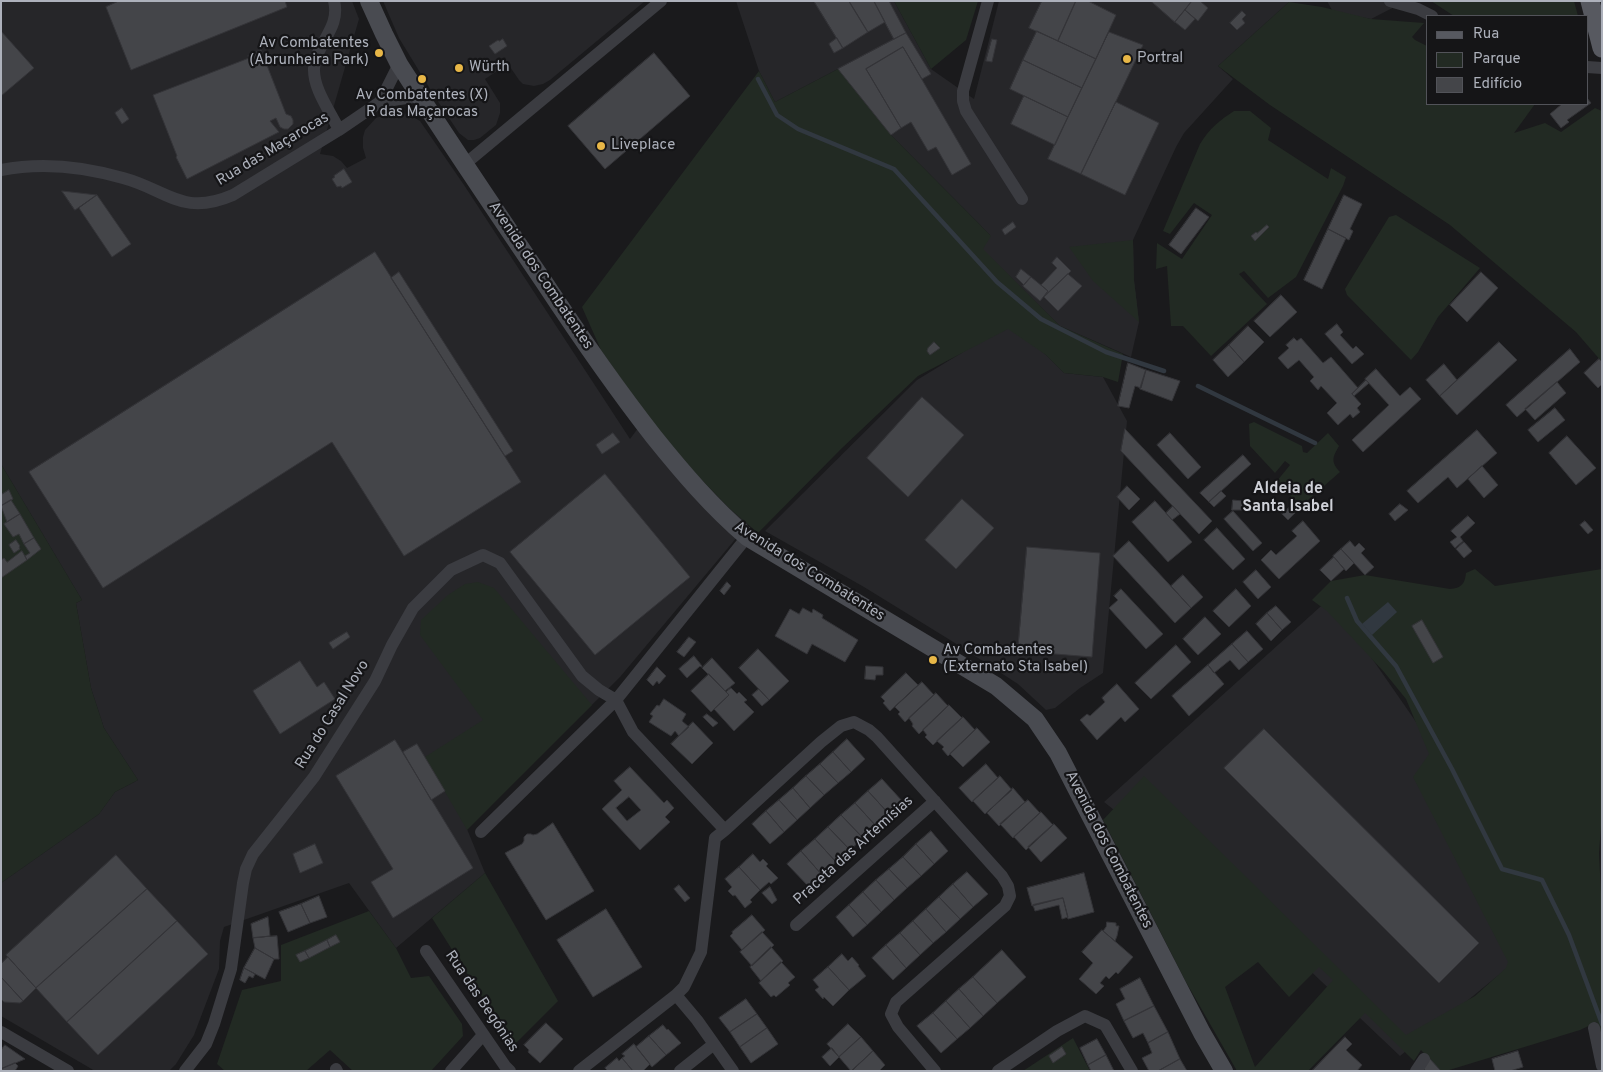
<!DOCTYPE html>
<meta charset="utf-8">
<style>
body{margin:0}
#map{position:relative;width:1603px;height:1072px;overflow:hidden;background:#1a1a1c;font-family:Overpass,sans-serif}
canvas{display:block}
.frame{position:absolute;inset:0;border:2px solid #adb1bb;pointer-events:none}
.legend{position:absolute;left:1426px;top:15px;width:162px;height:90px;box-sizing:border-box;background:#151517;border:1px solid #525359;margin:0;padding:6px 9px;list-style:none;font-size:15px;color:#adb1bb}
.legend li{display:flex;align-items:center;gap:10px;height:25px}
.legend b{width:25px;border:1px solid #525359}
</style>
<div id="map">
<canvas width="1603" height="1072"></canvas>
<div class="frame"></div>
<ul class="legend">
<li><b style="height:6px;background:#575960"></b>Rua</li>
<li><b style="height:14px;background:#222a23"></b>Parque</li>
<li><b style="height:14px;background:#444549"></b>Edifício</li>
</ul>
</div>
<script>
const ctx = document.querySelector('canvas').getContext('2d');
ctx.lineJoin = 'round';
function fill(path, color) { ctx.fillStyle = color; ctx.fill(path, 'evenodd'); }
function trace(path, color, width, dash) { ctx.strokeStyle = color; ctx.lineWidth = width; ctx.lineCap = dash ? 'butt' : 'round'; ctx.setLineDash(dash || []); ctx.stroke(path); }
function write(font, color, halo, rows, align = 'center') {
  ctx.font = font + ' Overpass,sans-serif'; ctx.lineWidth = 4.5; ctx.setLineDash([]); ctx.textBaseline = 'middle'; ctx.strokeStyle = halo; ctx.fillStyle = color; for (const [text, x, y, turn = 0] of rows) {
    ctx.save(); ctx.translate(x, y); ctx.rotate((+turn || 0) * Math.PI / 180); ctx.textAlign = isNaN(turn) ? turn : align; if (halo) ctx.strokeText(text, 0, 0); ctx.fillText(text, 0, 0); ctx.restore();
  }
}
fill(new Path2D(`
 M1,1H352L359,19L320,154L333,156L341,161L347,168L366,158L363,148V137L365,130L376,118L391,113H402L408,114L420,121L464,185L630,439L647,416L697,475L729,508L748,524L620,677L467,829L485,873L396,948L349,883L224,927L220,941L219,969L194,1035L176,1064L169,1071H95L1,1016V883L99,814L115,792L138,780L104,728L91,688L76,603L82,600L1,464Z
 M383,1H645L550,80L543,84L534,86L523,84L519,80L508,64L485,79L500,103V113L496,125L480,138L474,140H468L459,133L435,97L399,38Z
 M736,1H894L931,69L974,99L999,1L1289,2L1218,66L1233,79L1184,133L1176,147L1133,240L1134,280L1139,322L1131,357L1060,326L982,249L990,235L891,135L838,69L775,102L759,71Z
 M1327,1H1406L1371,19L1333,12Z
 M1009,324L1046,355L1064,373L1103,377L1127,421L1103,673L1080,688L1055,708L1046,710L1018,684L955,643L864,587L765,531L917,380Z
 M1330,598L1439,755L1523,955L1400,1056L1282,944L1104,802Z`), '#262629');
fill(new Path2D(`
 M894,1H978L966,40L931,69Z
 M1431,1H1574L1578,16H1454Z
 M1289,2L1322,7L1371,19L1424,23L1412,37L1415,40L1427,46V104H1535L1514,133L1545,123L1561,132L1595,108L1602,111V362L1576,332L1450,225L1270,105L1218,66Z
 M838,69L891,135L991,236L983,249L1060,326L1123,354L1118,382L1103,377L1064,373L1046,355L1008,329L918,376L841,449L758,533L729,508L697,475L647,416L601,350L582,307L759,71L775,102Z
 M1234,111H1250L1271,128L1268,140L1328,179L1331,168L1346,177L1343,186L1296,277L1268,298L1244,271L1239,274L1267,304L1211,356L1183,326H1171L1167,266L1156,269L1157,243L1182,259L1212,215L1194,203L1170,234L1163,231L1200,144C1209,129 1220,120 1234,111Z
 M1396,215L1480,268L1438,317L1418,352L1411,360L1347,295L1345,289L1389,217Z
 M1133,240L1134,280L1139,322L1093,281L1069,247Z
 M1254,422L1302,446L1303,452L1307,453L1328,433L1339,446C1332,458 1331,462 1340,472L1300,507L1277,481L1290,465L1285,461L1275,473L1250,446L1249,424Z
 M1,464L82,600L76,603L91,688L104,728L138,780L115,792L99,814L1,883Z
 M1475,569L1495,586L1602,569V813L1599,853L1602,913V1051L1597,1022L1580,1030L1446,1071H1441L1421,1050L1414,1061L1365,1013L1308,1071H1237L1186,982L1103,820L1144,776L1406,1035L1475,996L1506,968L1508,962L1413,777L1429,754L1406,699L1384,672L1327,611L1312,600L1331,581L1365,575L1450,589C1461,588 1465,584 1466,573ZM1258,962L1289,997L1319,967L1333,980L1255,1067L1225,987Z
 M478,582L494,588L592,705L467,830L425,757L483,720L420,635L421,620L448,595L465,584Z
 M485,873L558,1001L513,1046L432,918Z
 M369,911L396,948L411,978L429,976L462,1024L463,1036L431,1071H353L330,1050L306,1071H225L217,1064L242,990L281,981V945Z
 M1073,1038L1090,1071H1023Z`), '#222a23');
fill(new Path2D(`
 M1388,602L1397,612L1372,635L1362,624Z`), '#313840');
trace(new Path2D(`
 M758,79L777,115L798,129L894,169L997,282L1041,319L1106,352L1164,371
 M1198,386L1315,443
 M1347,598L1357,621L1396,666L1452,769L1502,869L1542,880L1569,935L1602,1024`), '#313840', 4.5);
const building = new Path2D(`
 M119,1H285L287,7L131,70L106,7Z
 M814,1H849L868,32L843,48Z
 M849,1H874L885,22L868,32Z
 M874,1H889L906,33L894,39Z
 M1042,1H1076L1058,41L1029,28Z
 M1076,1H1088L1116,15L1096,59L1058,41Z
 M1151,1H1192L1175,22Z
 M1192,1H1200L1208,8L1198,21L1185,10Z
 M1185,10L1195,19L1185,30L1175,22Z
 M1242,11L1246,15L1242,19L1245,23L1237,30L1230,23Z
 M1,31L34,68L1,96Z
 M1037,31L1096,59L1082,88L1023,60Z
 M1109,32L1143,45L1081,174L1048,159Z
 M906,33L931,74L922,79L903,47L866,69L901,128L891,135L838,69Z
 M837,38L843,48L834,53L829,44Z
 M503,39L507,46L495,54L489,46L498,40L499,41Z
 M992,39L997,40L992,62L986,61Z
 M903,47L971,164L952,175L936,147L928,151L911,122L901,128L866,69Z
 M261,50L286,114L291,116L293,120V124L288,129H284L280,127L276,118L270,121L279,132L187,179L176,157L177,156L153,95L249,58L248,56Z
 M654,53L690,96L605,169L568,126Z
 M1023,60L1082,88L1068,117L1010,89Z
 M1024,96L1068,117L1055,145L1011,124Z
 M1587,98L1591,103L1567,120L1569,122L1561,128L1550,114L1562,104H1587Z
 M1116,102L1159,123L1125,195L1081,174Z
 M122,108L129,119L122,124L115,113Z
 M344,169L352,182L342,188L341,186L337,187L332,179L335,177L334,176Z
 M62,191L97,195L75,210Z
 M97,195L131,244L112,257L79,208Z
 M1344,195L1362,204L1350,229L1353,231L1349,240L1328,229Z
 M1196,208L1209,217L1181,254L1169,245Z
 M1013,222L1016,227L1005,235L1002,230Z
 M1267,225L1269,227L1255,241L1251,236L1256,232L1257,233Z
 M1328,229L1346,238L1322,289L1304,280Z
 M375,252L521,482L404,556L332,442L103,588L29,472Z
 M1057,257L1071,271L1044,297L1048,291L1041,285L1057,268L1052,263Z
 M1021,269L1031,277L1024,285L1016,277Z
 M399,272L513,451L505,456L391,278Z
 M1481,272L1498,288L1467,322L1450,305Z
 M1068,274L1082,286L1058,311L1044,297Z
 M1031,277L1048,291L1040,301L1023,286Z
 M1281,295L1297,312L1270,337L1254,321Z
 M1337,324L1343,332L1340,335L1353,349L1356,346L1364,354L1352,364L1325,334Z
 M1248,326L1264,342L1244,362L1229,345Z
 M1294,338L1297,341L1301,338L1323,363L1331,357L1358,388L1352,394L1361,404L1357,408L1360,412L1353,418L1350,414L1338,425L1327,413L1337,403L1321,386L1318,390L1310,381L1314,377L1299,360L1288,369L1278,358L1289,348L1286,345Z
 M934,342L940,348L930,355L927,351L928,348Z
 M1499,342L1517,360L1457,415L1440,396Z
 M1229,345L1244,362L1228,377L1213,360Z
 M1570,349L1580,362L1517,417L1506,405Z
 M1599,359L1602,362V384L1598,388L1584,373Z
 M1128,363L1146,370L1141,388L1135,386L1129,408L1118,406Z
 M1444,364L1457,380L1440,396L1426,380Z
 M1376,369L1400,396L1410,387L1421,399L1363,452L1352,440L1389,405L1365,379Z
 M1146,370L1180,381L1172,401L1140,389Z
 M1366,380L1369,383L1354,396L1352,394Z
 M1557,382L1566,393L1535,420L1525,409Z
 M922,397L964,435L908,497L867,458Z
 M1555,408L1565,420L1538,442L1528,430Z
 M1125,429L1212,521L1199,534L1121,451Z
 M1477,430L1497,453L1457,488L1448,477L1418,503L1407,491Z
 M613,433L620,442L602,454L596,445Z
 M1170,433L1201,467L1188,479L1157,445Z
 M1567,436L1596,468L1576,485L1549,453Z
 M1243,455L1251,464L1209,502L1200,493Z
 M1482,466L1498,485L1484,498L1468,479Z
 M605,474L690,577L595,655L510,552Z
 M1127,486L1140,499L1129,510L1117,497Z
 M9,490L13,499L1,506V495Z
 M1221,491L1226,496L1214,507L1209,502Z
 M962,499L994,528L956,569L925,540Z
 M11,500L20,514L7,522L1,506Z
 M1233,500L1243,501L1242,510H1232Z
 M1155,501L1192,542L1168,562L1132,522Z
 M1400,504L1408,510L1395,521L1389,514Z
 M1173,506L1180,514L1172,520L1166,513Z
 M1290,507L1295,513L1288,520L1282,514Z
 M1233,511L1262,543L1253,551L1224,519Z
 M20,514L34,538L24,544L19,534L13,537L4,524Z
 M1468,516L1475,523L1460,537L1463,541L1455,548L1450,542L1457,537L1451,531Z
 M1303,521L1320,541L1279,579L1261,560L1271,550L1276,555L1297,536L1292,531Z
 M1585,521L1593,530L1588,534L1580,525Z
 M1217,528L1245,559L1233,570L1204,540Z
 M34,538L41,549L27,560L25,556L30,553L24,544Z
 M16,540L20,546L19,547L20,549L14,553L9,545Z
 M1129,541L1191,608L1175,623L1113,556Z
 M1350,541L1355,547L1359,543L1365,549L1361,553L1374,567L1365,575L1341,549Z
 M1464,542L1472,551L1464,558L1456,549Z
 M1027,547L1100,553L1092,657L1018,651Z
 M1341,549L1354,563L1346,571L1333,556Z
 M22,551L27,560L1,578V560L4,558L7,562Z
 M1334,557L1344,569L1331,581L1320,570Z
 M1256,570L1271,587L1258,599L1243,582Z
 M1183,575L1203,597L1191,608L1171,586Z
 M727,582L731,586L724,595L720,591Z
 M1121,589L1163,634L1146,649L1109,608L1118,600L1114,596Z
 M1236,589L1251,606L1229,627L1213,611Z
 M1276,606L1291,622L1282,630L1267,613Z
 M803,608L812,613L813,609L823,615L822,618L858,640L845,662L812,644L807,654L775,636L790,609L799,614Z
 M1267,613L1282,630L1271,641L1256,624Z
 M1205,617L1221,634L1198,655L1183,639Z
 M1422,620L1443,657L1433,663L1412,626Z
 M1247,631L1263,649L1248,662L1232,644Z
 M347,632L350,637L333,649L329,643Z
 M689,637L696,642L684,657L677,652Z
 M1232,644L1248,662L1239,670L1230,660L1214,673L1208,665Z
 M1176,645L1191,662L1151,699L1135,683Z
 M758,649L789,681L769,700L739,668Z
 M694,656L702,666L701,667L700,666L687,678L679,669Z
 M712,658L735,683L725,691L702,668Z
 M300,661L317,687L324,682L335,699L280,734L253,691Z
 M1208,665L1224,684L1189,716L1172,696Z
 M866,666L883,667V675H876L875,680L865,679Z
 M657,667L666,676L659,684L657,681L653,686L647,680Z
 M906,673L918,685L890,711L883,703L885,701L881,697Z
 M709,674L729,695L711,712L691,691Z
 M922,682L934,695L905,722L898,714L900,712L895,707Z
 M1117,684L1139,709L1125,722L1121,717L1097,740L1080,720L1087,714L1090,716L1105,702L1102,698Z
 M731,688L737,694L739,692L747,700L744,702L754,712L734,731L714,709L729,695L726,692Z
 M759,689L769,700L762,706L752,695Z
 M936,693L948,706L919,734L912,726L913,724L909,718Z
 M664,699L686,714L682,721L689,727L679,736L675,731L671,736L649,722L653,716L650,714L657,705L659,706Z
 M949,705L962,718L933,745L925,737L927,735L923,730Z
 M707,714L718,723L713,727L703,717Z
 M963,717L975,730L948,756L942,749L944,747L937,741Z
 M693,722L713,743L692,764L671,744Z
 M977,728L990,742L963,767L950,754Z
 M1264,729L1479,943L1439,983L1224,768Z
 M847,739L865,759L851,772L833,752Z
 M395,740L473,868L393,918L371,882L393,869L336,776Z
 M417,744L445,791L431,800L403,752Z
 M833,752L851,772L838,783L820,764Z
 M820,764L838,783L824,795L806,776Z
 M986,764L998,778L972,802L959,788Z
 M630,767L664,803L667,800L674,808L665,817L670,822L640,850L602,809L622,790L614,781ZM629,797L641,810L627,821L616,808Z
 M806,776L824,795L810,808L793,788Z
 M1000,776L1012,790L985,814L973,801Z
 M882,779L903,802L889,814L868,791Z
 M793,788L810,808L797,820L779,800Z
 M1013,788L1025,802L999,826L987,813Z
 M868,791L889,814L876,826L855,803Z
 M779,800L797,820L784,832L766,811Z
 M1028,800L1040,813L1013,838L1000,824Z
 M855,803L876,826L863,838L841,815Z
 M766,811L784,832L770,844L752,824Z
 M1041,812L1053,825L1026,850L1014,837Z
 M841,815L863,838L850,850L828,827Z
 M553,823L594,891L546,920L505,853L522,844L524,841V837L527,834H531L533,835L537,834Z
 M1054,824L1067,838L1041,862L1028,847Z
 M828,827L850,850L836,862L815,839Z
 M931,831L948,851L934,864L916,844Z
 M815,839L836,862L822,875L801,851Z
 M315,844L323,863L300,873L293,854Z
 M916,844L934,864L921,876L903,857Z
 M801,851L822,875L809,887L787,864Z
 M753,854L760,862L763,859L768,864L766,866L778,878L771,884L769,882L760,890L739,867Z
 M116,855L147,889L36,988L6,955Z
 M903,857L921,876L907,888L889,869Z
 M739,867L760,890L750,900L752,902L745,908L735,895L733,896L728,891L732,887L725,879Z
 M889,869L907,888L894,900L876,880Z
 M967,872L988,894L973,907L953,884Z
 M1084,873L1094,912L1068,919L1063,898L1032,906L1027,888Z
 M876,880L894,900L881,912L863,892Z
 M953,884L973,907L960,919L939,897Z
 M679,885L690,898L685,902L674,889Z
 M770,887L777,900L772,904L762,893Z
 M147,889L177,921L67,1022L36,988Z
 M863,892L881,912L867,925L849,905Z
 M319,896L327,917L310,923L301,904Z
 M939,897L960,919L946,932L926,909Z
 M1063,898L1068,917L1062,919L1059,905L1035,911L1033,905Z
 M301,904L310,923L288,932L279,912Z
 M849,905L867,925L853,937L836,917Z
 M606,909L642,967L593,997L557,940Z
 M926,909L946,932L933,943L913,921Z
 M752,915L765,930L742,950L730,936L733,933L732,932Z
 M268,917L270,936L253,938L251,924Z
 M177,921L208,954L98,1055L67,1022Z
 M913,921L933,943L920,955L900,933Z
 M1107,922L1116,923V926H1119L1117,936L1115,941L1103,931L1106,927Z
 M1102,930L1133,957L1118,974L1116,972L1109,979L1106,976L1100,983L1104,986L1096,994L1079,979L1093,963L1082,952Z
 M762,932L774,945L752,966L740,952Z
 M900,933L920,955L906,968L886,945Z
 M336,935L340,942L330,947L327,940Z
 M277,936L279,959H274L255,948L253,938Z
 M327,940L330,947L309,958L305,951Z
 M886,945L906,968L893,980L872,958Z
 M771,947L783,961L761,981L750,967Z
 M255,948L274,959L265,979L244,968Z
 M1002,950L1026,977L997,1003L973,977Z
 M305,951L309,958L300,962L296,955Z
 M842,954L848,961L852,957L859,965L858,966L866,976L849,990L828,967Z
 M8,957L36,988L23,1001L1,977V964Z
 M781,962L795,977L788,983L790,985L776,997L774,995L771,997L759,983Z
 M828,967L849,990L833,1006L824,997L823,999L815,990L819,987L813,980Z
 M244,968L255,974L253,978L249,976L245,983L240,980Z
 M1,977L23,1001L20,1003L4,1002L1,999Z
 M973,977L997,1003L983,1016L959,989Z
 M1140,978L1154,1006L1124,1021L1116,1004L1125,999L1120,989Z
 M959,989L983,1016L970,1028L946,1001Z
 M746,999L757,1014L730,1032L719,1018Z
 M946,1001L970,1028L957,1039L933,1013Z
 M1154,1006L1168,1032L1148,1043L1143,1033L1133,1038L1124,1021Z
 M933,1013L957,1039L941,1053L917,1026Z
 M757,1014L767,1028L740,1047L730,1032Z
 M546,1023L563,1039L540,1063L528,1052L529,1050L524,1045Z
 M848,1024L861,1037L839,1057L827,1044Z
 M663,1025L667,1030L668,1029L681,1043L666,1055L649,1036Z
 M767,1028L778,1044L751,1063L740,1047Z
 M1168,1032L1180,1059L1158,1071H1149L1142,1058L1152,1053L1148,1043Z
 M649,1036L666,1055L652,1067L636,1047Z
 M861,1037L873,1051L851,1071L839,1057Z
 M1345,1037L1352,1044L1346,1050L1362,1065L1357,1071H1314L1313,1070Z
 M1097,1039L1106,1055L1088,1065L1080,1048Z
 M634,1044L650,1064L643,1071H633L622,1058L625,1056L622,1054Z
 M5,1045L25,1059L1,1069V1050Z
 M1062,1047L1066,1054L1053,1063L1049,1056Z
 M832,1048L839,1057L830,1066L822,1057Z
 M873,1051L885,1065L879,1071H852Z
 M1518,1051L1523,1067L1510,1071H1495L1492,1059Z
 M1106,1055L1114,1071H1091L1088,1065Z
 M617,1058L619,1061L622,1058L633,1071H608L605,1068Z
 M1180,1059L1187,1071H1158L1165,1067Z
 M1430,1059L1441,1071H1426L1422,1067Z
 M15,1063L18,1066L15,1071H1V1069Z`);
fill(building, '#444549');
trace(building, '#343438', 1);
trace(new Path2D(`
 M334,1C341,28 316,43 314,68C313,89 330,111 339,130
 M988,1L963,91V101L966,111L1022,199
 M1390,1L1418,9L1432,16
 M1587,67L1602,68
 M380,102L399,64
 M465,164L661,1
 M1,170C41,162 85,167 123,178C168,190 182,217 233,195L339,130L380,102L420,96
 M616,700L633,732L725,830L821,742L841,726L854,722L869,730L877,737L1002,876L1008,886L1010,896L1005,906L896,1002L891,1014L898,1027L935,1071
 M481,832L616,700L747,537
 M796,925L935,801
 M426,951L505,1066L510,1071
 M676,995L697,1020L733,1071
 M1594,1028L1602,1066
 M1,1032L68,1071
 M336,1069L337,1071
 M185,1071L206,1044L214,1024L231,969L243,883L246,869L253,854L314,777L375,681L392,645L413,608L451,570L483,555L500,563L582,676L599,690L616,700
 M451,1071L483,1035
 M579,1071L676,995L684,987L701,952L715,838L725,830
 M680,1071L714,1044
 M998,1071L1057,1031L1085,1016L1105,1025L1132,1071
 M1416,1071L1424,1059`), '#3b3c41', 12);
trace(new Path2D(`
 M369,1L384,34L399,64C446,137 495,210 544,282C579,335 615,387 654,437C683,473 712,507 747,537L996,686L1035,719L1058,753L1202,1033L1224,1071`), '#494b51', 18);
trace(new Path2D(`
 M1590,1L1602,48`), '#575960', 19);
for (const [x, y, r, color] of [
 [379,53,5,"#e8b747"],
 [1127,59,5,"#e8b747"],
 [459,68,5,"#e8b747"],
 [422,79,5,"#e8b747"],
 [601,146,5,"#e8b747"],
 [933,660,5,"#e8b747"]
]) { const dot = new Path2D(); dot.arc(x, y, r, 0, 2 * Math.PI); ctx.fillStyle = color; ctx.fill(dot); trace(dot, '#151517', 2); }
write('15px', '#adb1bb', '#151517', [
 ["Av Combatentes",369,44,"right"],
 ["(Abrunheira Park)",369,61,"right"],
 ["Portral",1137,59],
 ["Würth",469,68],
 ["Av Combatentes (X)",422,96,"center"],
 ["R das Maçarocas",422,113,"center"],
 ["Liveplace",611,146],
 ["Av Combatentes",943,651],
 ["(Externato Sta Isabel)",943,668]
], 'left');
write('15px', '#adb1bb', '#151517', [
 ["Rua das Maçarocas",273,150,-31],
 ["Avenida dos Combatentes",540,276,56],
 ["Avenida dos Combatentes",809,572,32],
 ["Rua do Casal Novo",333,715,-58],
 ["Avenida dos Combatentes",1108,850,63],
 ["Praceta das Artemísias",854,851,-42],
 ["Rua das Begónias",481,1002,56]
]);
write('bold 16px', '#ced0d7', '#151517', [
 ["Aldeia de",1288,490],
 ["Santa Isabel",1288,508]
]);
</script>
